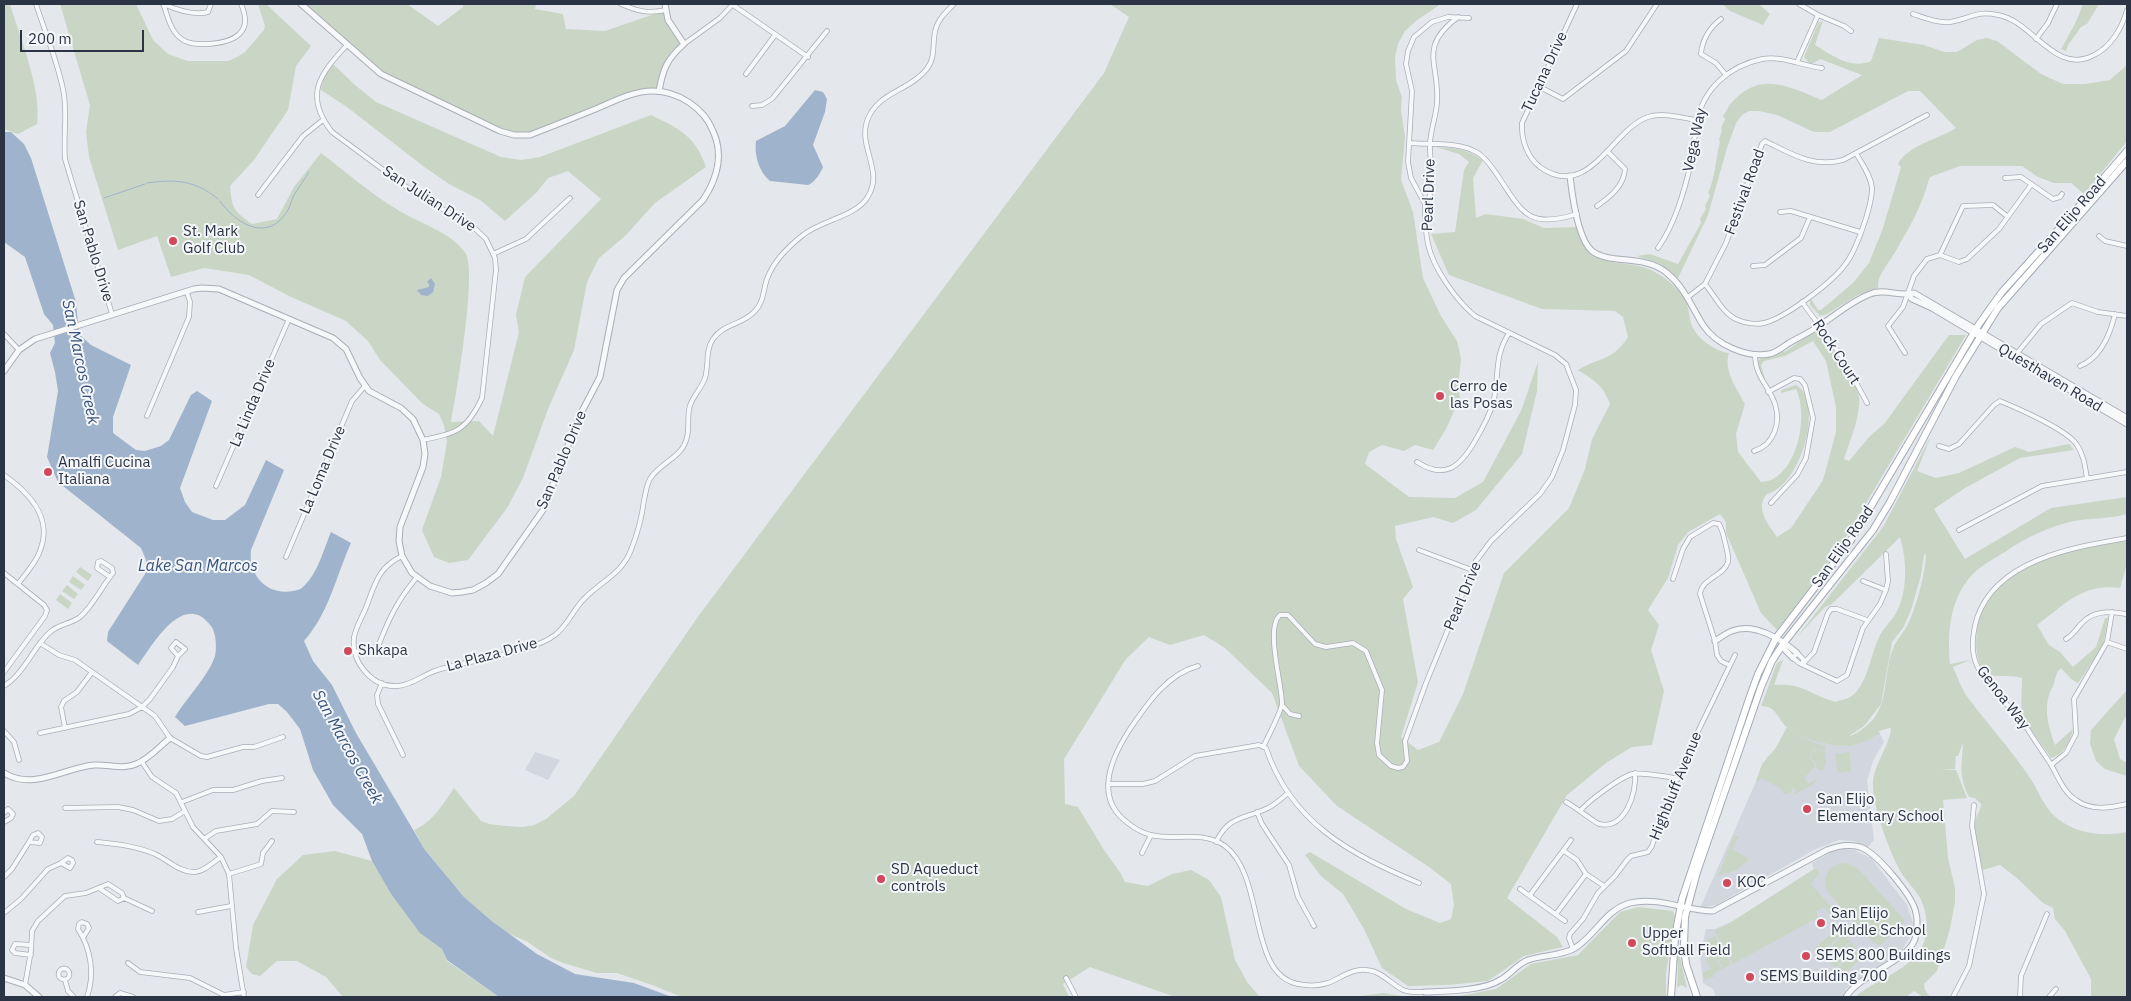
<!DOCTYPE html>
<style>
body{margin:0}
#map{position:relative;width:2131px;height:1001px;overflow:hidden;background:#e4e7ec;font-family:"IBM Plex Sans",sans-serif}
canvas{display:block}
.frame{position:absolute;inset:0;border:5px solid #2b3445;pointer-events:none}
.scale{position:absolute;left:20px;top:30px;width:124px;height:22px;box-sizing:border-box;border:2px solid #2b3445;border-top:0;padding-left:6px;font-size:15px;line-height:18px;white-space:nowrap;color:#2b3445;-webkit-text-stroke:4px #f4f6f9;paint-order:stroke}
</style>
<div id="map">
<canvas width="2131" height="1001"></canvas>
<div class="frame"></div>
<div class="scale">200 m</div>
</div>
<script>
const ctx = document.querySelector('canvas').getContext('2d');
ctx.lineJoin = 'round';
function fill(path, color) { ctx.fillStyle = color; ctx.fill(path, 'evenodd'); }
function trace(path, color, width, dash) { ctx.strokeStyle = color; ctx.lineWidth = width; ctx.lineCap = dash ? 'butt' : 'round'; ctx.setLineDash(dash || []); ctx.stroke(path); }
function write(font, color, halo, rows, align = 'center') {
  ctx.font = font + ' "IBM Plex Sans",sans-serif'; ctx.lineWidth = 4; ctx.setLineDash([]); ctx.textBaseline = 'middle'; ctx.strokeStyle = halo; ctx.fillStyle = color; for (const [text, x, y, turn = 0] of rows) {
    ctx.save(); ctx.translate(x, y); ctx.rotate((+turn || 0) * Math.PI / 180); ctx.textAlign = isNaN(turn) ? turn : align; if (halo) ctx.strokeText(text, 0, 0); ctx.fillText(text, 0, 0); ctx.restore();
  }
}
fill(new Path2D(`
 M1787,727L1826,744L1843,746L1859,744L1880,734L1884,742L1873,761L1867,781L1874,840L1868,847L1854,841L1839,840L1816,849L1716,905L1700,908L1767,757L1774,752Z
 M535,752L560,760L548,780L525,770Z
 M1843,849L1854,850L1871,858L1907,905L1913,923L1911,935L1901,952L1860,978L1846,989L1843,997H1716L1713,989L1703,983L1700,956L1706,929H1715L1733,921L1814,870L1812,863L1829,853Z`), '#d2d6de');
fill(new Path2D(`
 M4,4H10C20,38 42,90 37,124L18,134L4,129Z
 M60,4H136L153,40L168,54L188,61H228L237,57L245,52L264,30L265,26L258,4H266L311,46L296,66L288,110L254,160L230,186C232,209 234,211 252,224L277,219L294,187L321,153C346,172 371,194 398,210C419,223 450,232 465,252C478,269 456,396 451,422L479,421L493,436L519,332L516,315L525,277L601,199L568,171L548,178L537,192L505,221L480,200L449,184L423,166L347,107L321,90C322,79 326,73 333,64L355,85L376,102L501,157L521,160L540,157L651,115C678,128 696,136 706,167L655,203L625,236L599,258L587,282L574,350L548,409L523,478L507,508L468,560L449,563L434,557L422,530L441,477L447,442L444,425L439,414L423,404L380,360L368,341L346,321L289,296L249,275L204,268L171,277L157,236L118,250L89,157L86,132L90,105Z
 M301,4H407L438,26L463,7V4H536L535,9L563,14L566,29L605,31L666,10L684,44L671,56L659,91L641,92L538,132L510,134L384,75Z
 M1110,4H1441L1417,20L1405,31L1398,44L1395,57L1396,80L1402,97L1401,110L1405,137L1401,180L1413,212L1423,278L1441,316L1457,341L1461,359L1458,387L1460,398L1446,429L1433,450L1415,445L1404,451L1382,445L1369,452L1365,464L1409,497L1455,498L1483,482L1521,411L1538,362L1537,391L1522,454L1476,510L1453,523L1433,517L1395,526L1396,539L1413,587L1403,599L1418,682L1401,737L1418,750L1439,742L1463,694L1504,573L1569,508L1585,469L1592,439L1610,404C1603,385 1595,381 1578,370C1599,357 1613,361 1628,337L1623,317L1615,311L1542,309L1449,275L1431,234L1455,232L1464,170L1469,162L1459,154L1436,147C1456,148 1466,149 1483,160L1473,178L1476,218L1486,214L1523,219L1544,228L1577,227C1594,279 1630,252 1663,277C1672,283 1682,293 1686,302C1690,311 1689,321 1693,328C1699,340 1717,352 1729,353C1723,370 1737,389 1745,404L1736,434L1738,452L1761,482C1765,481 1770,481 1773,479C1799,465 1808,414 1796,389L1781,393V390L1796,385C1825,402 1801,486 1767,494C1754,508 1769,525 1777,537L1791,528L1823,480L1836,432V407L1826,361L1813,341L1785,356L1764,361L1761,365L1766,382L1760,375L1758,361L1761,358L1786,351L1814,332L1821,333C1829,344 1858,385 1859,396C1861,416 1850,440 1844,459L1849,461L1869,437L1884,424L1949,335H1966L1840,547L1777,630L1761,613L1726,533V522L1720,514L1688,532L1678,545L1668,578L1648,610L1659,625L1651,650L1664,691L1652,745L1632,747L1606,763L1567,795L1507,898L1557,937L1563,947L1524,956L1488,981L1448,985L1408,986L1382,968L1364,929L1343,894L1321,876L1305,855L1310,852L1406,909L1440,923L1451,919L1454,905L1451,884L1429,867L1337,806L1299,766L1272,693L1225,648L1204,635L1170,645L1149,637L1126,659L1064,759L1065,804L1078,807L1104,850L1121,874L1125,882L1148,886L1172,874L1191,870L1209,880L1221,897L1235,960L1247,982L1260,997H1175L1090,967L1063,984L1069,997H682L655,986L617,973H597L563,963L551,958L526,941L505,932L464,897L425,850L414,830C433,822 443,804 454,788L481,821L489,824L505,826L523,827L534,825L546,819L574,796L697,618L1104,73L1129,17Z
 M1722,4H1759L1770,14L1763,25L1730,11Z
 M2083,4H2099L2087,24L2081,27L2068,45L2066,51L2061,49L2075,24Z
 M1823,21L1815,45C1831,55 1852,70 1871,61L1879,38L1924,45L1944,52H1957L1977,40L1987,38L1997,41L2041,74L2063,84H2085L2110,80L2127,65V141L2084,194L2071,183H2054L2038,177L2022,166H1960L1930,177C1927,183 1927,189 1924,195C1917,215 1905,235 1894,254C1888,264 1877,275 1878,288L1858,295L1827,314L1820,316L1810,305V300L1811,299L1818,310H1821L1853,283L1869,263L1883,228L1901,167L1898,164C1908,145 1939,139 1956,128L1920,91H1908L1830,132H1814L1777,115L1759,111H1749L1742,115L1736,123L1727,148L1708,215L1678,278L1660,264L1637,256L1650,254L1678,264L1701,223L1700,219L1706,209L1705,206L1710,196L1708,193C1716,176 1715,160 1720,142L1719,140L1722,130L1721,128L1725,119L1723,116C1727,111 1729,104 1734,100C1762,71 1790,87 1822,100L1862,75L1820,59L1814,63H1809L1804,57L1818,23Z
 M1931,436L1917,471L1936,478L1959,473L2015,447L2029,452L2069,444L2074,450L2020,458L1965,488L1934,509L1965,559L2051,508L2127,497V514C2110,519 2092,518 2074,521C2050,526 2025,538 2005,552C1995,558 1984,564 1976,571C1950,595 1947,631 1950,664L1970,660L1953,667C1957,676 1961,687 1966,695C1987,724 2012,750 2032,781C2040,794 2045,809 2058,819C2077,834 2104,837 2127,832V997H2091V979L2065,931L2055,919L2053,908L2043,903L2017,878L2000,865L1983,870C1979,854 1974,839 1975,823C1975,816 1981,811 1981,804L1975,798L1969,797C1958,773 1962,768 1963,743L1958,756H1956L1955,769H1940L1956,770L1967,798L1943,800L1948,858L1955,888V902L1950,929L1937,971L1924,984L1925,990L1930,997H1923L1914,991L1906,997H1855C1875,980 1904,973 1920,950C1929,937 1928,916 1922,902C1917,890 1904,880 1898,867C1889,849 1873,808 1873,787C1872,766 1888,750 1891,729L1889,728L1879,731L1880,734C1873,737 1866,742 1858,744C1838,750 1803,740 1787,727C1778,720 1776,705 1761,706L1777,663L1783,660L1774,685C1805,683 1809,695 1836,702C1840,700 1845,700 1850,697C1867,688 1871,652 1880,635C1884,627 1892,621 1896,613C1908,592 1907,560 1900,537L1832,604L1825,607L1797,637L1883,527ZM1926,554C1926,570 1916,609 1908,624C1904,632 1898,638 1894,646C1882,673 1891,708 1865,727C1860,731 1855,735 1849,736L1864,726L1881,704L1892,642L1903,628L1911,610L1921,575L1924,555Z
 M2127,541V564L2120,588C2083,583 2065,604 2037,625L2049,645L2060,652L2073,667L2096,647L2105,618H2108L2103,646L2078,683L2071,679L2061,668C2055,673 2056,679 2053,686C2042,705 2048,726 2055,745L2073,729C2071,742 2063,755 2051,758L2021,715L2022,678C2008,674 1998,678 1985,674C1976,660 1975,646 1977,630C1984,565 2075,548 2127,541Z
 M80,567L92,575L88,581L76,572Z
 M73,576L85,585L81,590L69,582Z
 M67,585L78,594L74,599L62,591Z
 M60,594L72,603L68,609L56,600Z
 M2127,690V714L2114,739L2120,759L2127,763V776L2105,769L2096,761L2090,744L2091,730Z
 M1787,728L1812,742L1825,746V751L1814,748L1809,759L1814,762L1815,766L1804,778L1808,784L1817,779L1814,784L1793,795L1796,790L1793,788L1790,793L1783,794V790L1761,778L1759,781H1756L1762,764L1775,749Z
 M1815,749L1825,752L1826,762L1822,771L1817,768L1815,761L1810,758Z
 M1849,752L1851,771L1838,773L1835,754Z
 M1734,836H1739L1732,849L1749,859L1737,870L1718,876Z
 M335,851L372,861L391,894L420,932L442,949L447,961L499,997H343L326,977L297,961H277L260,976L252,974L246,967L253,925L277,879L303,855Z
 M1846,863L1858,869L1904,919V922L1880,946L1871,940L1830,895C1819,881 1828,863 1846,863Z
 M1814,869H1817L1819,873L1811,884L1834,910L1828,913L1824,907L1816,911L1818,917L1817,918L1733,964L1714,930L1725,926Z
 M1639,907L1673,911L1675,917L1666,973V997H1454L1496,989L1531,964L1578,955L1620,912Z
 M1838,928L1843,933L1822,953L1816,947Z
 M1844,935L1850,941L1829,960L1823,954Z
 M1715,936L1723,950L1716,954L1724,951L1731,964L1723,969L1707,940Z
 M1851,942L1856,948L1835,968L1830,962Z
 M1678,949L1687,988L1681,985L1677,988L1678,964L1676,962Z
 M1858,949L1864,956L1843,975L1837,969Z
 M1714,955L1722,969L1713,974L1714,977L1705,980L1702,973L1711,969L1706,960Z
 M1383,993L1408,997H1358L1361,996Z`), '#c9d6c5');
fill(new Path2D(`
 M815,90L823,92L827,99L825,112L813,145L823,167C820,174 815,182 808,185L770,181C759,172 754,155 756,141L785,126Z
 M4,132H11L24,144L31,158L76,302L79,334L91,345L131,365L113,417V433L136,450L145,451L161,446L169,440L191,395L197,391L212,401L180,488L185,502L192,512L213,520H225L245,505L266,460L284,470L251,550C248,575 267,596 293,591C297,590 300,590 303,587C318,573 323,551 331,532L351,543C336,576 329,613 304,641L313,661L332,685L356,733L425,850L464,897L493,922L537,954L575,974L634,983L672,997H499L447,960L442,949L420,933L391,894L372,861L362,834L333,805L313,770L300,729L287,712L278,704H269L185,726L175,717C186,699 209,675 215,656C217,648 216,632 211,626C184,589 152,645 138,665L107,641L108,632L145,574L146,560L141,548L58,482L47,457L58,391L55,372L50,353L55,343L53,325L44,314L25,257L4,242Z
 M431,278L435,284L433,292L428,296L421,295L417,290L429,287V284L427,282Z`), '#9fb4cc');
trace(new Path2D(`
 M147,183C175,179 195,180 218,199
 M104,198L145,184
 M220,201C234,221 263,242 284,216C289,210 291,202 294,195C299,187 304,180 309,172`), '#9fb4cc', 1);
const minor = new Path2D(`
 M36,4C45,32 57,60 63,89C68,112 63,136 65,159L112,314
 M163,4C168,15 168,25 177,35C186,45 197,44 209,44C234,42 254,33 241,4
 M163,4C177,10 194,16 208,12L211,4
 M621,4C637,11 648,14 666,10
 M1577,4L1522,123C1521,139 1527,157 1540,167C1589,202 1612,129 1648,117C1662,112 1682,118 1697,120
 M1799,4L1818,15L1844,26L1851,31
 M733,5L808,57
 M1913,14C1925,18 1937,23 1950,22C1970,19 1976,10 1998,15C2033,21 2055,76 2094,55C2111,47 2122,28 2127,10
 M1721,19C1710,27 1702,40 1701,54L1716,63L1726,75
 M2036,39L2048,23L2057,4
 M684,44L720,18L733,4
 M347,45C320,74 303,95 332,132L420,197L469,223L486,239L495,258L496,270L482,398C467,430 457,433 423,440
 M1797,62L1818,15
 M746,74L775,35
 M1538,86L1563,99L1626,51L1657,4
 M752,106L762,105L772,99L827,31
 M1410,143C1431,145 1458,141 1478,153C1486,158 1490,165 1496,173C1522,211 1526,230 1577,214
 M2005,178L2021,177L2053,199L2060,197L2062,194
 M258,195L303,136L323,120
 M1425,204L1411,178L1408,162L1412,91L1406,64L1408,51L1414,37L1432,22L1448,17L1469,18
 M1597,206C1610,197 1624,186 1625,169L1608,152
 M1780,212L1791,211L1860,232
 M2099,236L2105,241L2127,246
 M1658,248C1675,224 1684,192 1691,163C1694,150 1694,135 1697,122C1703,89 1729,66 1762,59C1782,55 1802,66 1822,68
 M493,254L526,239L570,198
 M1940,255L1963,206L1993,205L2008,217
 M1753,266L1765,265L1801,238L1810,217
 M1705,284C1715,296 1723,314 1738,320C1745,323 1756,325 1764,323C1785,318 1831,283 1844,266C1856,252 1872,206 1872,188C1871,176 1862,164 1856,153
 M1688,297L1705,284L1726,243L1762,144L1765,141C1792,154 1813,168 1843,160L1927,115
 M1802,302L1843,358L1867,403
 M4,334L19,350
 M2018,352L2041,324L2072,303L2098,312L2127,316
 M1905,353L1888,326L1903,307L1914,276L1927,259L1940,255L1959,262L1967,259L1999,229L2031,185
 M2080,366C2100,358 2110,335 2115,314
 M1768,392L1794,378L1800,379L1805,385L1813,418L1806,458L1797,475L1771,503
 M147,416L189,317L190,302L187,292
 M1939,446L1949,449L1959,444L1994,405L2000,401C2017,408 2068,430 2077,445C2084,455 2085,467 2087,478
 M1754,451C1774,445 1781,423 1775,404C1768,384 1755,377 1755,354
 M1417,462C1445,480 1460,467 1475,441C1482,429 1489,417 1493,403C1500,376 1493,358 1509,333
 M4,475C28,492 52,516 41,548C37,562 26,573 18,584
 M216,486L289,319
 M1959,530L2042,486L2127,472
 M2127,538C2075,547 1997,559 1977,618C1973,632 1970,648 1976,663C1985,687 2010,705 2025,725C2033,738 2042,751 2050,763C2058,776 2063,792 2076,800C2091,811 2110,808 2127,804
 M1419,550L1472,570
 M402,556C377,568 375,585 365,610C361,618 356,628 354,637C351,662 372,688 398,686C410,685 419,678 430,673C438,669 448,667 457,665C484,658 534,651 555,635C568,625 573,610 584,599C600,582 622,574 631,550C637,535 642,517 644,500C646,493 646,486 650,479C660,462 683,458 687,437C690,426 686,413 691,403C695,394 702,387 705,378C709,365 705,351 713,339C724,323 743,325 755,311C764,302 763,290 767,279C773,262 789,246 803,235C820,221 856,216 867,198C885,172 858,148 867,121C877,92 909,91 926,70C936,58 932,46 935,32C937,20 946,12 954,4
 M286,557L352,401L365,386
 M4,573L44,605L47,610L45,616L4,672
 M1673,579L1683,549L1690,537L1713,523L1719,524C1723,531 1724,538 1726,546C1727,551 1729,557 1728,562C1724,576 1702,578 1700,594L1715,641L1717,655L1721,661L1729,665
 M1863,581L1886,590
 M2066,639C2073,635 2076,629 2082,623C2095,609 2111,612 2127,614
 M2107,642L2127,649
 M40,643L59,655L75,660L155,716L170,738L201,756L207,757L243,747H254L283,737
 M355,652L376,647L379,644C390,616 398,600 417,577
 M1803,664V659L1797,653L1793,658L1799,663L1837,681L1847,675L1863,628L1880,604L1886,590L1888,581L1886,554
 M1803,664L1814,652L1828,613L1831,609H1837L1867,620
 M1198,666C1167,674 1147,704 1130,729C1111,758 1093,798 1128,823C1134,828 1143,833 1151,835C1175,841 1203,830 1225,846C1266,877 1247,974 1298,984C1308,986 1318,986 1328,983C1341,978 1352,968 1367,970C1381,971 1391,984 1403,990C1410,993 1418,992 1425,992
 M382,683L377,695L378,704L403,755
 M4,686C24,674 32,649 49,633C58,624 71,624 80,617C93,606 102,586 113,573L112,568L101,561L98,562L97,568L110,577
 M1282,705L1290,714L1299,716
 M65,728L61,707L64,701L77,692L92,672
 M4,731L14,742L19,760
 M40,733L129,714L142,707L150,699L173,667L178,656L185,649L176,642L171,648L178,656
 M1263,747C1267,739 1282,710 1282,703C1282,684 1265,628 1280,615H1288L1315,644L1326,647L1353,643L1366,651L1382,690L1377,743L1379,755L1391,766L1398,768L1403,767L1407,761L1405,741L1426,683L1476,561L1491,541L1540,494L1552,477L1563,450L1575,405L1576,390L1566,364L1555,355L1475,316C1456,300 1433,268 1428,244C1425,231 1425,218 1425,204C1438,189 1429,163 1430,145C1430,131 1436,117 1437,103C1440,63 1417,48 1458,17
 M142,762L152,777L176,793L193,827L221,857L229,874L236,948L244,997
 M2051,765L2066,753L2076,734L2074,699L2107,642L2112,612
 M1108,784H1143L1155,781L1195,756L1259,745L1266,748C1291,823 1350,854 1419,883
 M182,802L213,790H233L262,781L282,778
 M1566,802C1574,806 1594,822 1599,824C1625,830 1637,793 1635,773
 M65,808L118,807L133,810L159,821L172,819L185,811
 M1581,810C1590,800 1619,778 1632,774C1638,772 1671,777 1678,779
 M1257,812L1262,824L1289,865L1298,897L1314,926
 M4,813L8,809L13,814L11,818L4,822
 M38,833L42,837L40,843L29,842L33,835Z
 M204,839L216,831L257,824L272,811L294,812
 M97,842C116,844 136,846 155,854C168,860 179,872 194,872C204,872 213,862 221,857
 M1216,842C1229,815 1245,819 1268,808C1276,804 1281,799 1288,793
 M1564,851L1577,860L1586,874L1604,886
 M1142,853L1151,835
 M68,858L72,860L73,863L70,868L61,863Z
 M229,874L261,864L263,853L272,841
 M4,877L12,869L29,842
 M99,888L118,901L124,898
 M1520,889L1565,921
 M1530,895L1571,840
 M198,912L231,906
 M4,913L21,899L48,869L61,863
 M1556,914L1586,874
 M84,936L89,928L87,924L82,922L79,924L78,929C91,949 95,974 87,997
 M1573,949L1569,938L1570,934L1583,919L1598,893L1615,876L1627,860L1631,856L1648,852L1652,846L1663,811L1689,750L1735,655
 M31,955L15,953L12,950L15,944L31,945
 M128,963L140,972L190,978L224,995L244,992
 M58.5 974a5.5 5.5 0 1 1 11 0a5.5 5.5 0 1 1-11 0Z
 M1066,978L1076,997
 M65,980L68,991L74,997
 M25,985L31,951L32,931L38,921L65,896L86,893L108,884L122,893L124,898L152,911
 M115,997L120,993L133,997
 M1953,997L1969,966L1984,894L1972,826L1974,805
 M2020,997L2021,976L2047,914
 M2049,997L2056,989`);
const tertiary = new Path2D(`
 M659,91C663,69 667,59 684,44L668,20L665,4
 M1570,176C1572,194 1578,239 1592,251C1610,265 1645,254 1667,273C1685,288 1691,306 1703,325C1716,345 1747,358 1769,354C1776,353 1783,347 1789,343C1800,337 1812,331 1822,324C1837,314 1852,301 1870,294C1884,288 1900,297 1914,293L2127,418
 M1908,295L1912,299L1932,308L2127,424
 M4,371L19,350L35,339L194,289L202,288L219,289L333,338L346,349L360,378L369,391L401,408L413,419L423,440L425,454L423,467L400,527L399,541L402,556L412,573L430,586L452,593L462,592L473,590L486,583L498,574L543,510L579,417L600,377L617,290L624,278L703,200C717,179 724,155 713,131C704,108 678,91 653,91C634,91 616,100 598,108C576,117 553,126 530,135H514L500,131L381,74L301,4
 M1715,641C1720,638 1726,633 1732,631C1754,622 1781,639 1797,653
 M1783,644L1785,650L1793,658
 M4,773C34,791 63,768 94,765C108,764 123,770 136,764C149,759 159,747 170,738
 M4,978L25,985L39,997
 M1425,992C1446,991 1483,991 1500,980C1510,975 1517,964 1528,960C1542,955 1562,956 1575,948C1596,935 1605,910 1630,903C1657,896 1686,911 1713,911L1827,850C1837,846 1849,844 1860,847C1876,852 1913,896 1916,913C1918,921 1917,930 1915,939C1908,961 1860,974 1846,997`);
const primary = new Path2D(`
 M1671,997L1675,937L1682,899L1750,696L1758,674L1776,638L1851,540L1979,324L2002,292L2075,211L2127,151
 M1697,997L1686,964L1684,945L1685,917L1697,872L1761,687L1772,661L1783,644L1873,530L1890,502L1956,376L1998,308L2127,161`);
trace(minor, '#a9aeb7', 5.5);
trace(tertiary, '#a9aeb7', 7);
trace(primary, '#a3abb8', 8);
trace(minor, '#f7f8fa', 4);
trace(tertiary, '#f7f8fa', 5);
trace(primary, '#fff', 6);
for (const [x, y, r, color] of [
 [173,241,5,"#d1495b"],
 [1440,396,5,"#d1495b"],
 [48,472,5,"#d1495b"],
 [348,651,5,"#d1495b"],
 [1807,809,5,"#d1495b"],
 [881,879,5,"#d1495b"],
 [1727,883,5,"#d1495b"],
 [1821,923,5,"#d1495b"],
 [1632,943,5,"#d1495b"],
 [1806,956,5,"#d1495b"],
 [1750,977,5,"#d1495b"]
]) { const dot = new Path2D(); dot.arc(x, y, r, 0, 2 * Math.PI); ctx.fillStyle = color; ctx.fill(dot); trace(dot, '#f4f6f9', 2); }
write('15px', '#2b3445', '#f4f6f9', [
 ["Tucana Drive",1545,72,-65],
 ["Vega Way",1695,140,-78],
 ["Festival Road",1745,192,-70],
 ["Pearl Drive",1429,195,-88],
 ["San Julian Drive",429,199,33],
 ["San Elijo Road",2072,215,-49],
 ["San Pablo Drive",93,251,73],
 ["Rock Court",1836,352,57],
 ["Questhaven Road",2050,378,31],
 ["La Linda Drive",253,403,-67],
 ["San Pablo Drive",562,460,-67],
 ["La Loma Drive",323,470,-67],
 ["San Elijo Road",1843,547,-55],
 ["Pearl Drive",1463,596,-67],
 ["La Plaza Drive",492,655,-15],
 ["Genoa Way",2003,698,52],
 ["Highbluff Avenue",1676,786,-68]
]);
write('15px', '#2b3445', '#f4f6f9', [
 ["St. Mark",183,232],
 ["Golf Club",183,249],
 ["Cerro de",1450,387],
 ["las Posas",1450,404],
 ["Amalfi Cucina",58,463],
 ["Italiana",58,480],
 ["Shkapa",358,651],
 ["San Elijo",1817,800],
 ["Elementary School",1817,817],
 ["SD Aqueduct",891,870],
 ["controls",891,887],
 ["KOC",1737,883],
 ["San Elijo",1831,914],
 ["Middle School",1831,931],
 ["Upper",1642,934],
 ["Softball Field",1642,951],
 ["SEMS 800 Buildings",1816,956],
 ["SEMS Building 700",1760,977]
], 'left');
write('italic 16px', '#34527a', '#f4f6f9', [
 ["San Marcos Creek",80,362,78],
 ["Lake San Marcos",198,566],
 ["San Marcos Creek",347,747,61]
]);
</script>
